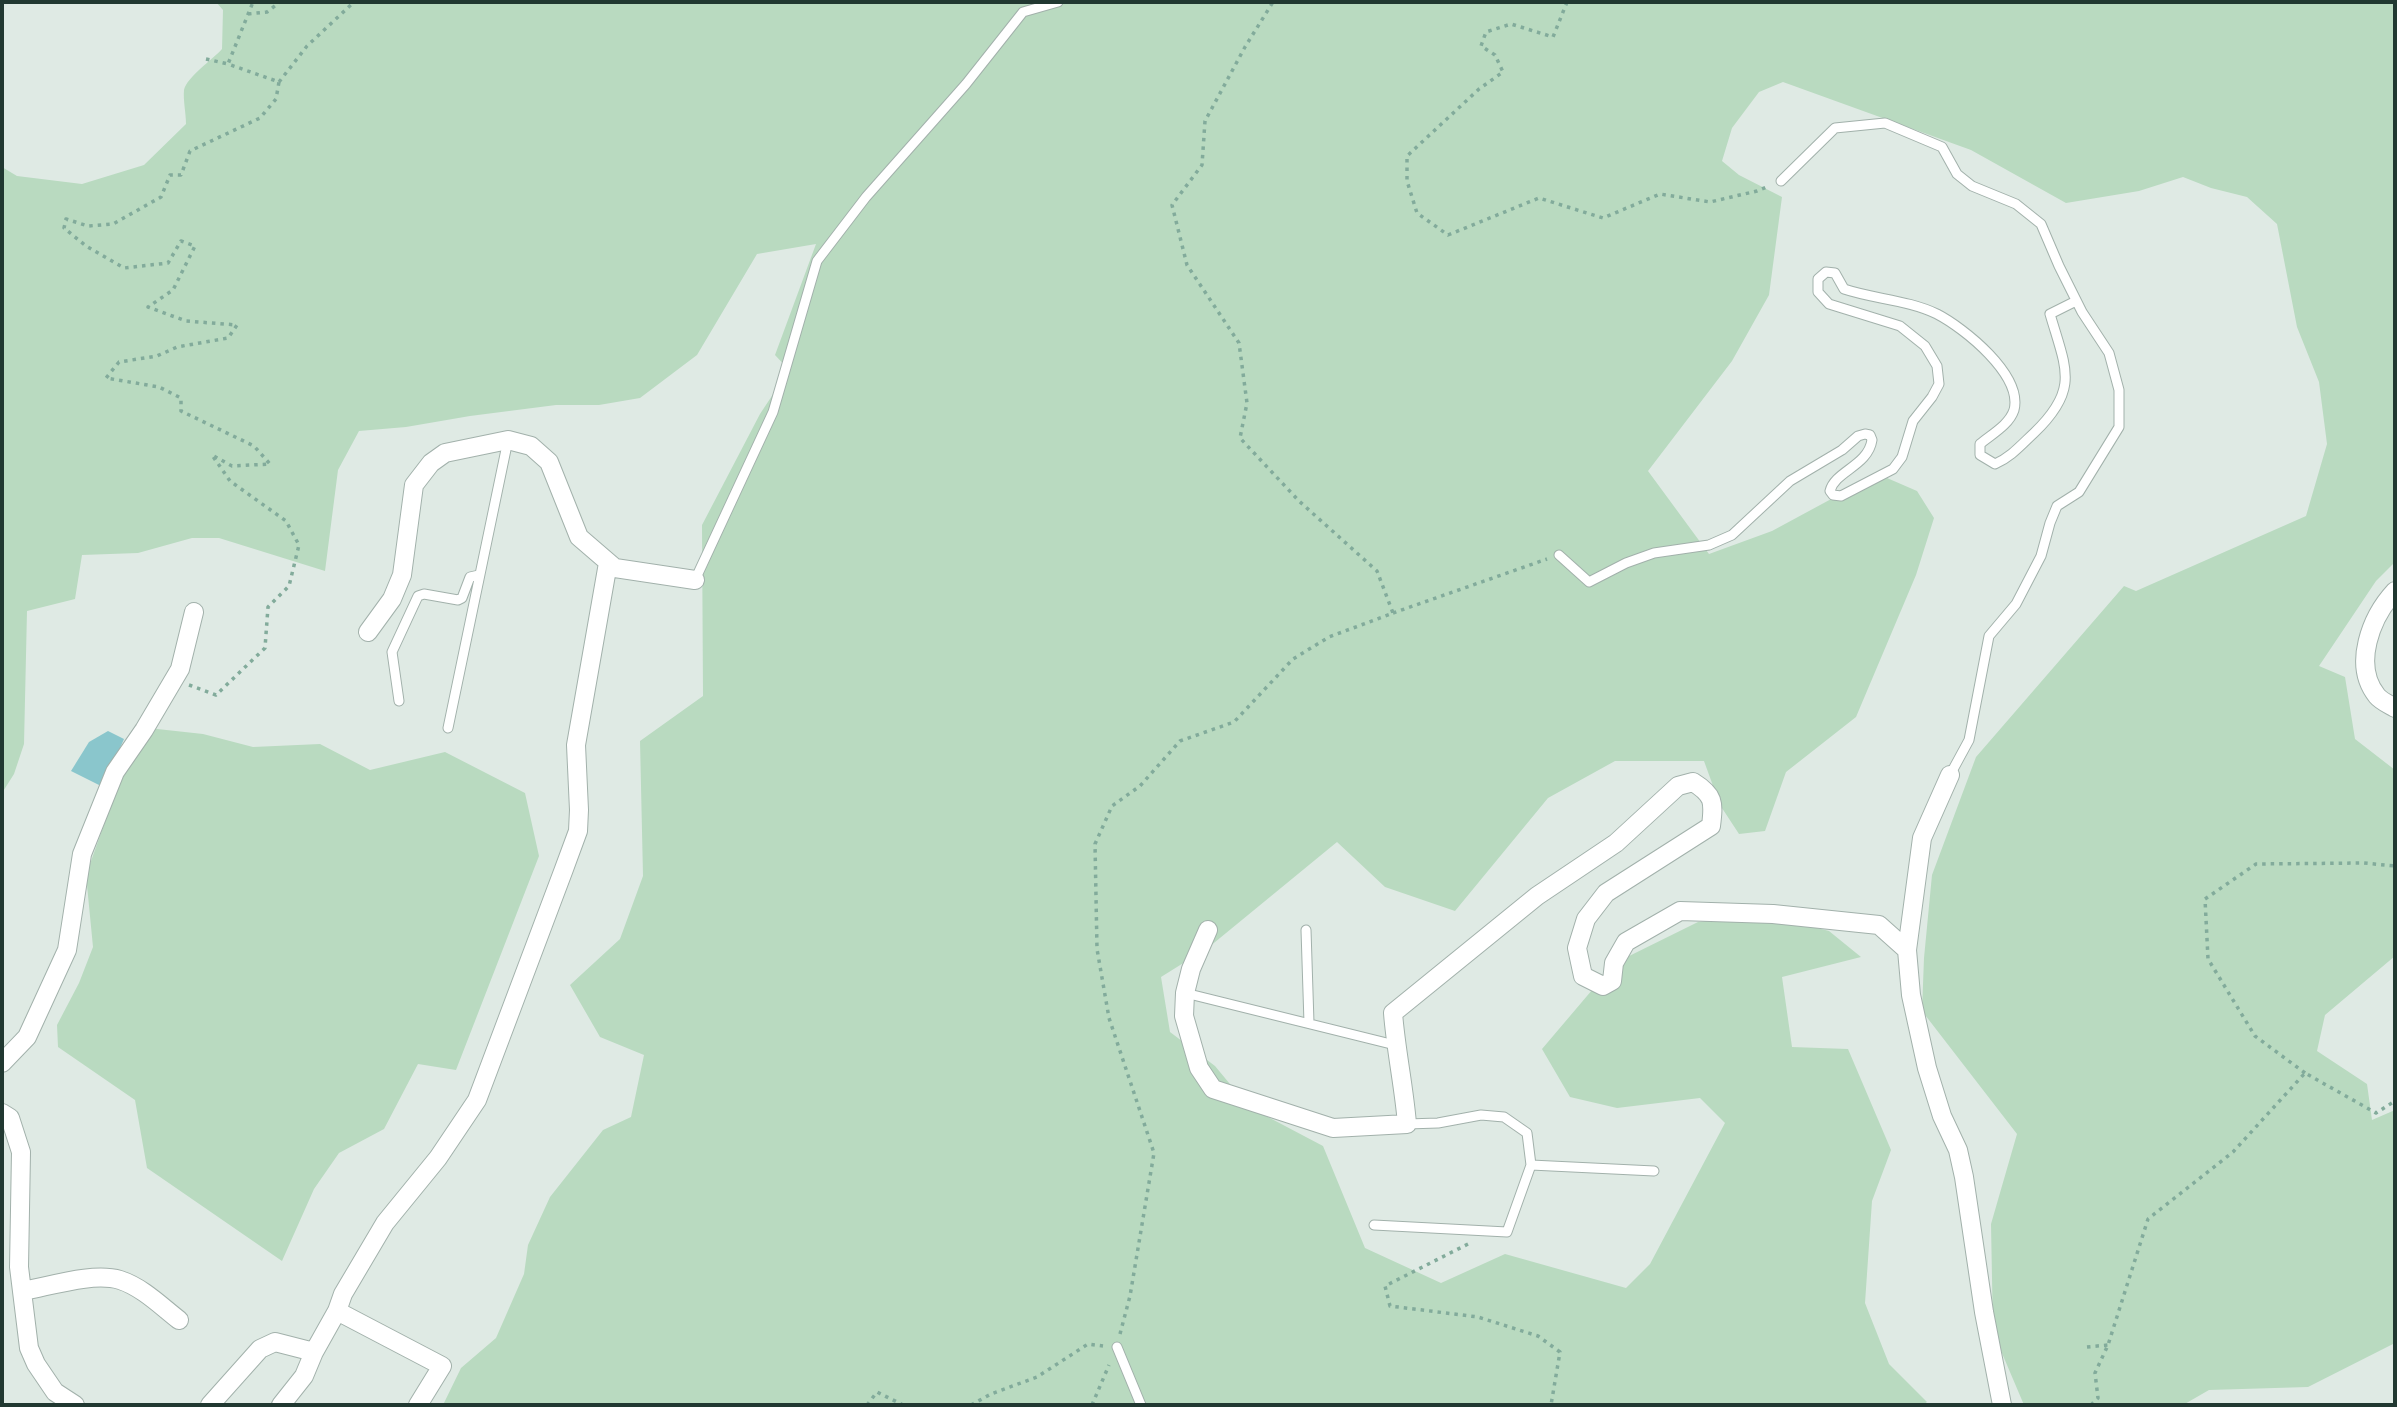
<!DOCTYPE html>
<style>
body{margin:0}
#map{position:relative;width:2397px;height:1407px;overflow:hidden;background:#dfeae4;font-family:"Archivo Narrow",sans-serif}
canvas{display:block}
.frame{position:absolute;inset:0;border:4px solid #213831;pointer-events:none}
</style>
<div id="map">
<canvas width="2397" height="1407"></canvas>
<div class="frame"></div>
</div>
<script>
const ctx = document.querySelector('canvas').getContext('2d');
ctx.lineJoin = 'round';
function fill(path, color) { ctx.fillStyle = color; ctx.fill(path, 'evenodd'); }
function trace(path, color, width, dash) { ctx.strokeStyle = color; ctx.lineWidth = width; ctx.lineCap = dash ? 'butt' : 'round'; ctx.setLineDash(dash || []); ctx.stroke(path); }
fill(new Path2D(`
 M216,2H2395V562L2376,581L2319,666L2345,677L2355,739L2395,770V956L2325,1015L2317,1051L2367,1084L2372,1120L2395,1110V1343L2308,1387L2209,1390L2183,1405H2024L1993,1332L1991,1224L2017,1134L1922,1011L1924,958L1932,875L1976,757L2124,586L2136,591L2306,516L2327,444L2319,382L2297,327L2277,224L2247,197L2211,188L2183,177L2139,191L2066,203L1971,150L1783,82L1759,92L1732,128L1722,161L1739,175L1782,197L1769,295L1732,361L1648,471L1709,554L1772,531L1846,491L1887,478L1917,491L1934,518L1916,575L1856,717L1786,772L1765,831L1739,834L1720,805L1704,761H1615L1548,798L1455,911L1385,887L1337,842L1209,947L1161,977L1170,1032L1215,1066L1249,1107L1323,1146L1365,1248L1441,1283L1505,1254L1626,1288L1650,1264L1725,1123L1700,1098L1617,1108L1570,1097L1542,1049L1615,963L1698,922L1754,915L1794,922L1829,931L1861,957L1782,977L1792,1047L1848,1049L1891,1150L1872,1201L1865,1303L1889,1364L1927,1402L1923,1405H443L461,1368L496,1338L524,1274L528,1245L550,1197L603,1130L631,1117L644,1055L600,1037L570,985L620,939L643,876L640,741L703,696L702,525L760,414L789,370L775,355L816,244L757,254L697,355L640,398L599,405H556L470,416L406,427L359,431L338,470L325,571L219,538H192L138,553L82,555L75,599L27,611L24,744L14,774L2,793V167L17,176L82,184L144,165L186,124C186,113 183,100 184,90C187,77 212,60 222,49L223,10Z
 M139,727L203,734L253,747L320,744L370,770L445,752L525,793L539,856L456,1070L418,1064L384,1129L339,1153L314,1189L282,1261L147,1168L135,1100L58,1047L57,1025L79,983L93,947L86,875Z`), '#b9dac0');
fill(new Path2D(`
 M108,731L124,739L103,787L71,771L89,742Z`), '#8ac6cc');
const service = new Path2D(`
 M1781,181L1835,128L1885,123L1942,147L1957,174L1972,186L2016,204L2041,224L2059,266L2082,312L2109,353L2119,390V427L2079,492L2057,506L2050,523L2041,556L2016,604L1989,636L1969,740L1950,775
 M1559,555L1589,582L1626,563L1654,553L1709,545L1732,535L1790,481L1842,450L1858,436L1865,434L1870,435L1872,440C1868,466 1835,471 1830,491L1833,495L1841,496L1893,469L1902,457L1913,421L1932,397L1939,384L1937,366L1925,346L1900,326L1829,304L1818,292V279L1826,272L1835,273L1844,289C1874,299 1908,300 1937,314C1964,328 2023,375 2014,410C2009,425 1992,434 1980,444V455L1995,464C2011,457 2021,445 2034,433C2080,389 2066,369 2050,314L2076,301
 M695,580L773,412L817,261L866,197L966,84L1023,12L1058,2
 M399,701L392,652L418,596L424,594L458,600L462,598L470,577L479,575
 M448,728L508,440
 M1306,930L1309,1023
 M1185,993L1395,1045
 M1531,1165L1654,1171
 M1374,1225L1507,1232L1531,1165L1527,1133L1504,1117L1481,1115L1438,1123L1407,1124
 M1117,1347L1141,1405`);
const minor = new Path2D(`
 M2395,591C2371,617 2352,665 2377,696C2381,701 2390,705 2395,708
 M368,632L392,599L402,575L414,485L431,463L445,453L508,440L531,446L549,462L579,537L615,568L695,580
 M1950,775L1922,838L1907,950L1911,995L1927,1068L1942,1116L1958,1150L1964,1177L1984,1312L2002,1405
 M1208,930L1191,969L1185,993L1184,1016L1199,1068L1213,1089L1333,1128L1407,1124C1404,1087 1396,1051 1393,1013L1537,896L1616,843L1678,786L1693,782C1714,795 1714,802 1711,826L1606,893L1586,919L1577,948L1583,976L1603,986L1612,981L1614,963L1626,942L1680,911L1773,914L1879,925L1907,950
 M2,1063L27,1037L67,950L82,854L115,772L144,730L180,669L194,612
 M2,1113L10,1118L21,1152L19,1267L29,1348L36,1364L55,1392L75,1405
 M23,1291C51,1286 93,1272 120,1280C142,1287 161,1306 179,1320
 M337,1311L343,1294L385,1223L438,1158L477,1100L564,869L578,831L579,810L576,745L608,563
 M210,1405L260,1349L275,1342L314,1352
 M281,1405L304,1376L314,1352L337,1311L442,1366L418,1405`);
trace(service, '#a2b1ab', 11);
trace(minor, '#a2b1ab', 20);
trace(new Path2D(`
 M1567,2L1553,37L1511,24L1486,32L1481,46L1495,55L1503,72L1479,89L1407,156V181L1417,213L1448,235L1539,198L1603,218L1660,194L1710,202L1757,191L1769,186
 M248,14L267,12L280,2
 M206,59L228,64
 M279,82L307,46L354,2
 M1393,613L1547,559
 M189,685L216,695L265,648L268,607L289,586L299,545L286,521L230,481L212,455L232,466L270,464L254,446L181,411V398L159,387L106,378L119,362L157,356L177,347L228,338L237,325L186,321L148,307L173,290L195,246L181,241L168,263L124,268L86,246L64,228L66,219L88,226L113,224L161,197L170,175H181L190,151L260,118L276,99L279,82L228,64L253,2
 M2305,1073L2255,1036L2208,959L2205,899L2256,864L2364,863L2395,866
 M1468,1244L1385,1286L1390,1306L1478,1317L1538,1336L1560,1352L1551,1405
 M1120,1334L1130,1296L1154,1153L1109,1018L1097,949L1095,844L1112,806L1140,786L1180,741L1234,722L1293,659L1329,637L1393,613L1377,571L1299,501L1240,438L1247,403L1239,343L1187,265L1172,205L1202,165L1205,121L1245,47L1273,2
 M2087,1347L2108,1345
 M867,1405L877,1392L903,1405
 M971,1405L991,1394L1037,1377L1088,1344L1103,1346
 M1092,1405L1109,1365
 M2091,1405L2098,1398L2095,1373L2108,1345L2148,1219L2233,1152L2305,1073L2376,1113L2395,1101`), '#82ab9b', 3.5, [3.5, 5]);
trace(service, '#fff', 9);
trace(minor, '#fff', 18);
</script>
